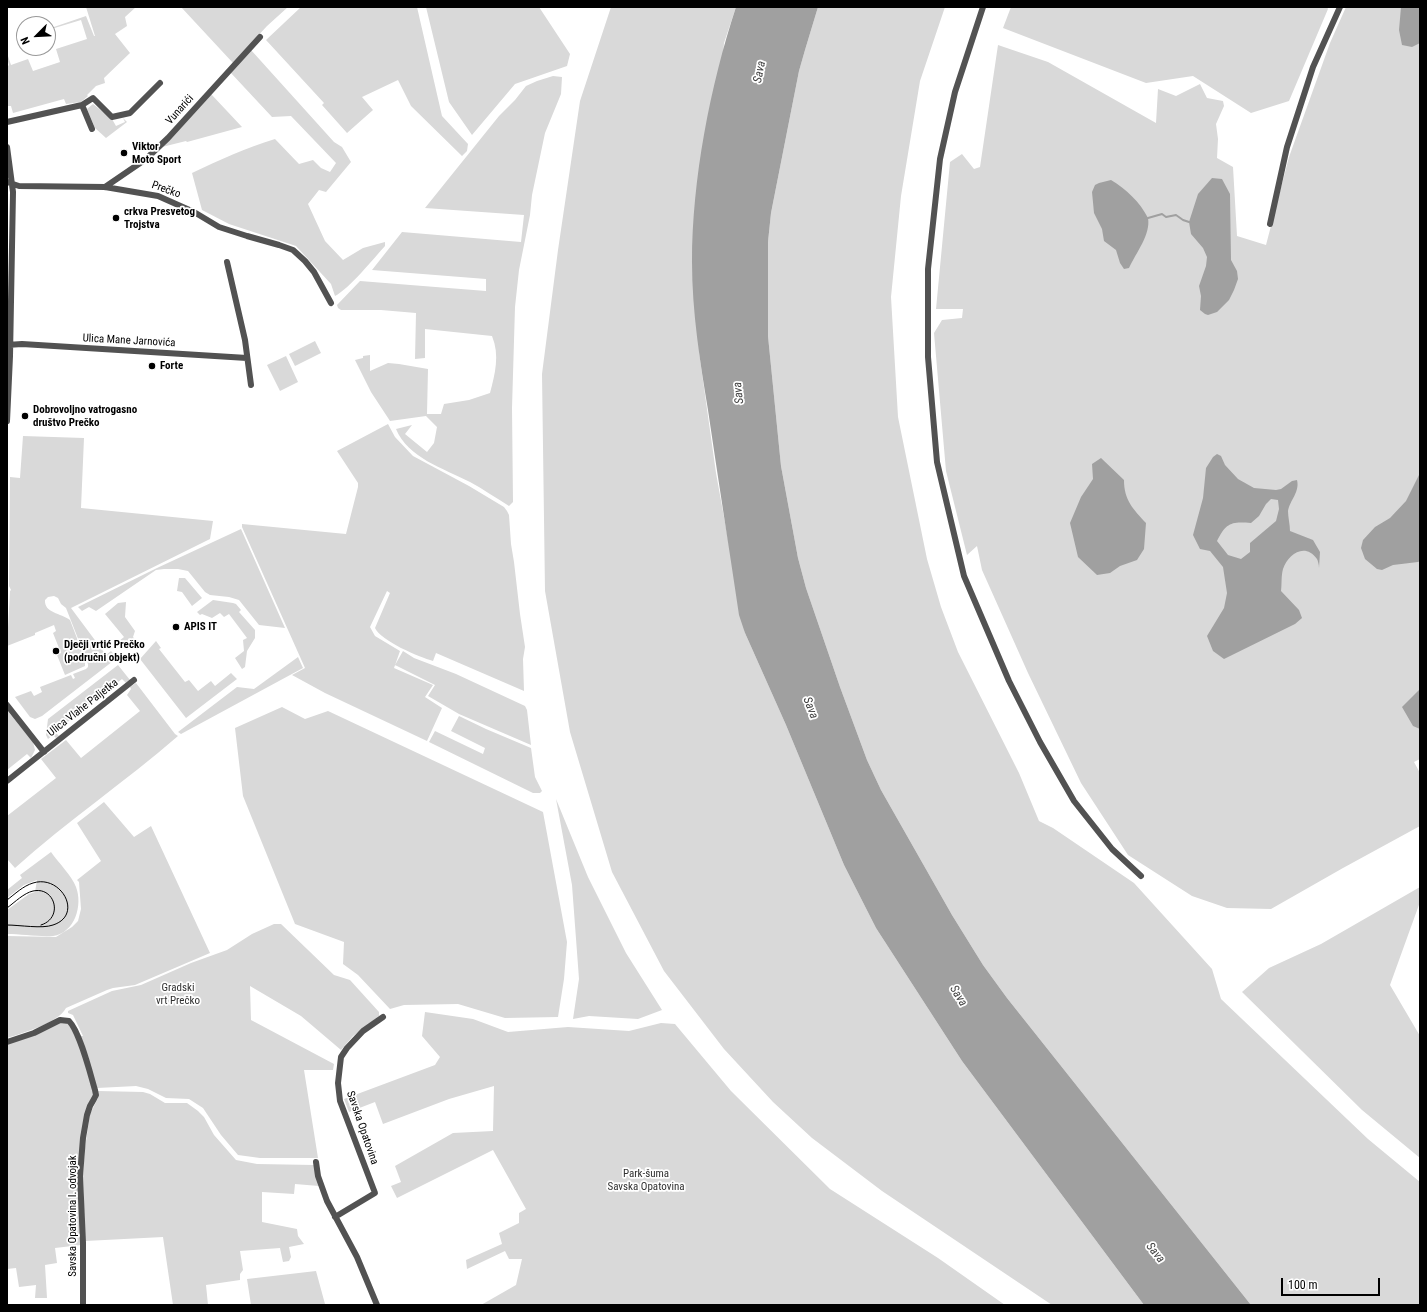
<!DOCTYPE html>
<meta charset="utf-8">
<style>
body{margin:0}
#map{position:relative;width:1427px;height:1312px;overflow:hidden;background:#fff;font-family:"Roboto Condensed",sans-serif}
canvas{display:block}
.frame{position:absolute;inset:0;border:8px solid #000;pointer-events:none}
.north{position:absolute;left:16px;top:16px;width:40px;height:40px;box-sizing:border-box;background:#fff;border:1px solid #999;border-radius:50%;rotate:246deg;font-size:11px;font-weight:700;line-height:16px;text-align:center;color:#000}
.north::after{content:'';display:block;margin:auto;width:14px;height:18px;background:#000;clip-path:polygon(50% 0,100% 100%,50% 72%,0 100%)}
.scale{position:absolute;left:1281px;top:1278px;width:99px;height:18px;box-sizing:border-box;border:2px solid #000;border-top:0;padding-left:5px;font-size:12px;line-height:14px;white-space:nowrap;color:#000;-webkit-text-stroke:3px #fff;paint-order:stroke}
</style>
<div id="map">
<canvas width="1427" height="1312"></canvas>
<div class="frame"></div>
<div class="north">N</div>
<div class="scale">100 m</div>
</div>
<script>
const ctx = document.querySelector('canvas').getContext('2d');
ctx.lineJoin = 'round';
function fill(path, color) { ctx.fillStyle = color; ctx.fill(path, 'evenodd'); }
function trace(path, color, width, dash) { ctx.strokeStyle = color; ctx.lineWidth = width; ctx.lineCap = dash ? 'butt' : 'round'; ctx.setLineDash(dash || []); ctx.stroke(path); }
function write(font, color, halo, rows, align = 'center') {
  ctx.font = font + ' "Roboto Condensed",sans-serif'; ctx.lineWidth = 3.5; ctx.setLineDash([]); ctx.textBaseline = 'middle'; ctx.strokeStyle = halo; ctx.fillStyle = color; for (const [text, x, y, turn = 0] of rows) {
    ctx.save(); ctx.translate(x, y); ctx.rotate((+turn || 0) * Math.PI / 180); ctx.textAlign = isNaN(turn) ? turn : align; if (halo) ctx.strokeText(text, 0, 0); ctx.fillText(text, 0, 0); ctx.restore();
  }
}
fill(new Path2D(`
 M86,7H136L125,17L127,26L115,34L130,53L104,78L105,83L96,86L87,95L88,96L81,102L66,104L64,99L13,113L11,106H8L7,103V65L8,66L9,65L7,58V53L11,65L28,59L33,71L60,62L56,49L87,39L81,20L48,30V29L86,16L94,36H95Z
 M181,7H288L267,26L233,63Z
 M301,7H417L442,116L468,144L467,151L462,156L411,106L398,80L362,97L373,110L347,133L322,105L324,103L266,40Z
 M426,7H539L570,54L567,66L515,84L472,135L449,102Z
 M611,7H736L724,43L699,352L716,473L745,633L786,725L844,865L876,928L962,1061L1144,1305H1052L882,1191L812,1138L773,1102L724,1049L664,971L612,872L570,732L545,591L542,374L558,250L580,101Z
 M818,7H945L920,81L901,196L891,297L898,417L927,559L941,607L958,652L1019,773L1039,821L1053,828L1134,883L1212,969L1221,999L1368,1139L1420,1182V1305H1251L1007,998L983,965L952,915L881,790L867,760L840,687L806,588L798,558L781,466L768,336V242L771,213L799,71L805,50Z
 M1011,7H1327L1328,9L1289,101L1251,113L1193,76L1146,83L1003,28Z
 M1346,7H1420V759L1414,762L1420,773V826L1343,868L1271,909L1227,908L1192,896L1128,855L1081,783L1028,673L982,570L977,546L967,555L946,471L934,333L942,320L962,318L963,309H936L950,162L962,154L974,169L980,167L998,45L1048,62L1156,123L1158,89L1176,96L1200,84L1207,98L1223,101L1224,106L1216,124L1218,139L1217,158L1233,167L1237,236L1266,245L1289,157L1330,43Z
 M251,50L334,142L342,147L351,162L326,192L319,190L308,204L325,241L343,260L363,248L385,242V246C374,258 349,289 335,296L331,284L296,246L229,224L202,210L192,173C219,160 246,148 275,139L299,164L313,160L321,168L330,172L336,163L291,116L272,117L230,72Z
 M553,76L562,77L561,94L545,133L532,195L530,215L519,270L515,307L512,408L513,502L509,506C496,498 483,489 470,482C443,468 408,458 396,429L412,425L405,434L427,452L434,443L437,427L426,416L390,421L371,392L355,360L363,358V356L370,355V371L388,363L399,364L428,369L427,414H441L444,404L469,400L490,393C495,374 500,355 492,336L425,329V358L415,359L416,313L381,310H341L338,308L337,305L360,281L486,291V279L372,270L402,232L521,242L524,215L425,208L499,116L515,100L526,86L537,81Z
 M211,94L242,127L187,142L186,141L162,147Z
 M93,104L112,119L116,126L125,122L123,118L127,122L106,138L95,128L87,109Z
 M315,341L321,353L295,366L289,354Z
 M286,356L298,382L280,391L267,365Z
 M388,424L395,437L413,456L469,486L504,507L507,511L509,515L511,544L514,562L520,614L525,647L523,659L524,691L436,653L433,661C419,657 381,641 375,628L390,593L387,591L370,627L375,636L400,651L394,668L433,685L425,697L442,708L427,741L325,693L292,675L305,668L242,527V524L346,534L358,487V483L337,451Z
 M23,436L84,438L81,508L213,521L210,539L71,608L106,655L111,651L117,658L42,716L35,719L30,717L15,697L31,691L34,696L42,692L40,687L71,675L73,679L75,678L73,674L86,669L88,667V664L66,608L61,604L58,598L54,596L48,597L45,600C44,613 61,613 70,620L85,659V666L65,675L57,655L61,653L53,633L56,631L54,625L35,633V635L7,646L10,591L11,590L9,586L10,477L20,478Z
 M241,529L285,628L259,625L239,600L229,597L210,595L205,592L188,571L178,569H164L156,570L96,611L89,607L82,611L78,607L157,568Z
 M179,578H185L202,598L192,606L182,592L177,591Z
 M213,600L233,603L236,604L241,610L239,612L255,630V638L247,651L245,667L242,669L235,658L244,651L243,640L247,638L229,614L224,617L220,613L212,618L202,614L200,615L197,612Z
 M126,602L125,617L135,631L133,637L137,642L127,650L119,641L124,637L105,614L118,603Z
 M156,641L161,648L159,649L185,682L189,680L198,691L211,681L215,686L231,673L237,679L186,718L140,659Z
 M403,651L414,658L456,674L525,706L527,710L531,745L459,714L428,696L435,685L395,665Z
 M298,657L303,668L181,734L178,732L237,687L254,689Z
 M118,665L130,680L126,683L122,679L55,732L59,736L56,738L53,735L48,739L46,735L48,719Z
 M136,683L175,734L178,736C125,782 67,821 15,868L7,859V816L56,778L41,759L66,740L81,758L140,711L127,695L131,689L130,687Z
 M282,707L305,719L328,711L543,812L567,942L564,979L558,1017L505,1018L458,1004L404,1005L390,1009L358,975L343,964L344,942L295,924L243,796L235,728Z
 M7,710L33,742L35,750L31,758L27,754L7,770Z
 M459,716L486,729L531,748L535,777L542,791L540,793H533L429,742L435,731L483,754L485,748L451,731Z
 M556,799L588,877L626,953L662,1010L638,1019L589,1016L573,1019L579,979L572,885Z
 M104,802L134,837L151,826L210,953L135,985L113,988L107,990L66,1008C58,1023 23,1033 7,1038V936L56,937L72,927L78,921L81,909L79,882L77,880L101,861L77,823Z
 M51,852C58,862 72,876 76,887C83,905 75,933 53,936C39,937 21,934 7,934V910L29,894L35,892L37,880L24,885L7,898V890L22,878L20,875Z
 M1420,887V902L1390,985L1420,1036V1158L1362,1110L1242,992L1269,968L1321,944Z
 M274,924H281L334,975L350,980L379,1012V1016L353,1036L341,1050L301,1016L250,986L251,1020L334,1064L333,1070H304L318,1158H260L238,1155L221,1135L203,1108L189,1099L166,1098L148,1089L136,1086L97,1088L81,1036H83L73,1015L68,1013V1011L112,991L141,985L191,963L227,950L252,934Z
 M425,1012L473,1019L508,1032L568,1027L629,1031L661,1023L675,1024L731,1091L830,1189L938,1258L1005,1305H481L516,1285L522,1259H509L505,1251L467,1269L466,1260L502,1244L499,1233L519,1223V1213L526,1209L493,1150L397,1198L391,1186L401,1182L395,1166L453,1133L493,1131L494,1086L449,1099L383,1124L375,1102L349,1112L344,1099L435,1065L440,1057L422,1036Z
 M56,1023H68C80,1039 87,1072 94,1092L93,1097L84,1117L81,1245L55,1248L57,1263L45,1265L47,1298H35L36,1285L19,1287L16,1268L7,1269V1043Z
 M98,1091L143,1092L150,1094L165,1103H187L198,1111L204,1117L214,1135L236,1160L257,1164L314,1165L319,1186L295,1184L294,1194L262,1192V1222L297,1229L298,1236L304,1244L289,1247L291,1257L289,1261L283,1262L280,1248L240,1251L243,1270L240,1274V1280L206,1285L208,1305H173L163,1237L85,1241L83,1175L85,1148L90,1114L98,1098Z
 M316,1271L325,1304L318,1305H251L247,1279Z`), '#d9d9d9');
fill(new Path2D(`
 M736,7H818L805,50L799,71L771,213L768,242V336L781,466L798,558L806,588L840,687L867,760L881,790L952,915L983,965L1007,998L1251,1305H1144L962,1061L876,928L844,865L786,725L745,633L739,615C729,547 718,479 708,410C700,362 692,312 692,262C692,180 710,86 736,7Z
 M1401,7H1420V43L1412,47L1402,45L1399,30Z
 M1212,178L1222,179L1230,194L1231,260L1237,271L1238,279L1234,290L1229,300L1217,312L1208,315L1205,314L1200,310L1201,296L1199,286L1206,266L1207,257L1203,248L1191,234L1189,222L1198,194Z
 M1111,180C1126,189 1140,202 1148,218C1151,234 1136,253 1129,268L1124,269L1120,263L1116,250L1104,241L1102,229L1094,213L1092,192L1095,185L1099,183Z
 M1217,454L1221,456L1225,465L1238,479L1254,488L1276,490L1281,489L1292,481L1297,480C1300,492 1290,500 1288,511C1288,517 1290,525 1290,531L1313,540L1320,552L1319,568C1319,565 1318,561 1317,559C1305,542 1288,554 1283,569C1281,576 1282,584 1281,591L1299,610L1302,618L1295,624L1224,659L1213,651L1207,636L1224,608L1227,593L1223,567L1210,551L1200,549L1193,535L1203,498L1206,468L1213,457ZM1271,499L1278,500L1279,509L1276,521L1250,543V552L1241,559L1228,555L1217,541C1226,523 1231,521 1251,523L1259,516L1266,504Z
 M1101,458L1124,480C1124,500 1133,509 1146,523L1144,549L1137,560L1120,566L1110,573L1097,575L1078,557L1070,523L1081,497L1093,479L1092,464Z
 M1420,473V561L1418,562L1393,565L1382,570L1377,569L1365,559L1361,548L1363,540L1375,527L1390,518L1406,501Z
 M1420,689V729L1413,726L1402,707Z`), '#a0a0a0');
trace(new Path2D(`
 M1148,218L1162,214L1166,217L1176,215L1183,220L1189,222`), '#a0a0a0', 2);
trace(new Path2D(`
 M983,7L955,92L940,159L928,269V357L937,462L964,576L1009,681L1040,742L1074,801L1112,849L1141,876
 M82,105L93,98L112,117L130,113L160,83
 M7,122L82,105L92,129
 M7,147L13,192L10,356L7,421
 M7,182L19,186L105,187L158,196L194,212L219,227L247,236L279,245L293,250L305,261L314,272L331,303
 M105,187L146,159L168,138L260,37
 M1270,224L1287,147L1313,67L1340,7
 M227,262L245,340L251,385
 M7,345L22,344L247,358
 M7,705L44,752
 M7,781L134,680
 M7,1042L34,1033L60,1020L69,1021C80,1032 90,1073 95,1090L96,1095L94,1099L90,1106L87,1115L83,1138L80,1176L83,1243V1305
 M316,1162L318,1176L327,1201L357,1257L377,1305
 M335,1217L375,1193L340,1101L338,1083L341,1057L347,1048L363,1031L383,1017`), '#525252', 6);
trace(new Path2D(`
 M7,900C15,894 23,886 33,883C61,874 84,915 53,925C42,929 20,925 7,925
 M7,908C15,902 24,893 33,891C55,886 64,918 41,925`), '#000', 1);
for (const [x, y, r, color] of [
 [124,153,4,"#000"],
 [116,218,4,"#000"],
 [152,366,4,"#000"],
 [25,416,4,"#000"],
 [176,627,4,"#000"],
 [56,651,4,"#000"]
]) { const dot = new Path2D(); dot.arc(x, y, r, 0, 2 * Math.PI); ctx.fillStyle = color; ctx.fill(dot); trace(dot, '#fff', 1.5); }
write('11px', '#000', '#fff', [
 ["Vunarići",180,110,-48],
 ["Prečko",166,190,20],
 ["Ulica Mane Jarnovića",129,341,3],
 ["Ulica Vlahe Paljetka",83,708,-38],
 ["Savska Opatovina",362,1128,71],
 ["Savska Opatovina I. odvojak",73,1216,-90]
]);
write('bold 11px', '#000', '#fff', [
 ["Viktor",132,147],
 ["Moto Sport",132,160],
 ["crkva Presvetog",124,212],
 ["Trojstva",124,225],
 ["Forte",160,366],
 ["Dobrovoljno vatrogasno",33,410],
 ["društvo Prečko",33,423],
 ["APIS IT",184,627],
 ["Dječji vrtić Prečko",64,645],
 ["(područni objekt)",64,658]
], 'left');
write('11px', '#303030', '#fff', [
 ["Gradski",178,988],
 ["vrt Prečko",178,1001],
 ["Park-šuma",646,1174],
 ["Savska Opatovina",646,1187]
]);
write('italic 12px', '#414141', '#fff', [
 ["Sava",760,72,-78],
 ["Sava",739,393,-96],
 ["Sava",810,708,69],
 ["Sava",958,996,58],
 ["Sava",1155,1253,52]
]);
</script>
